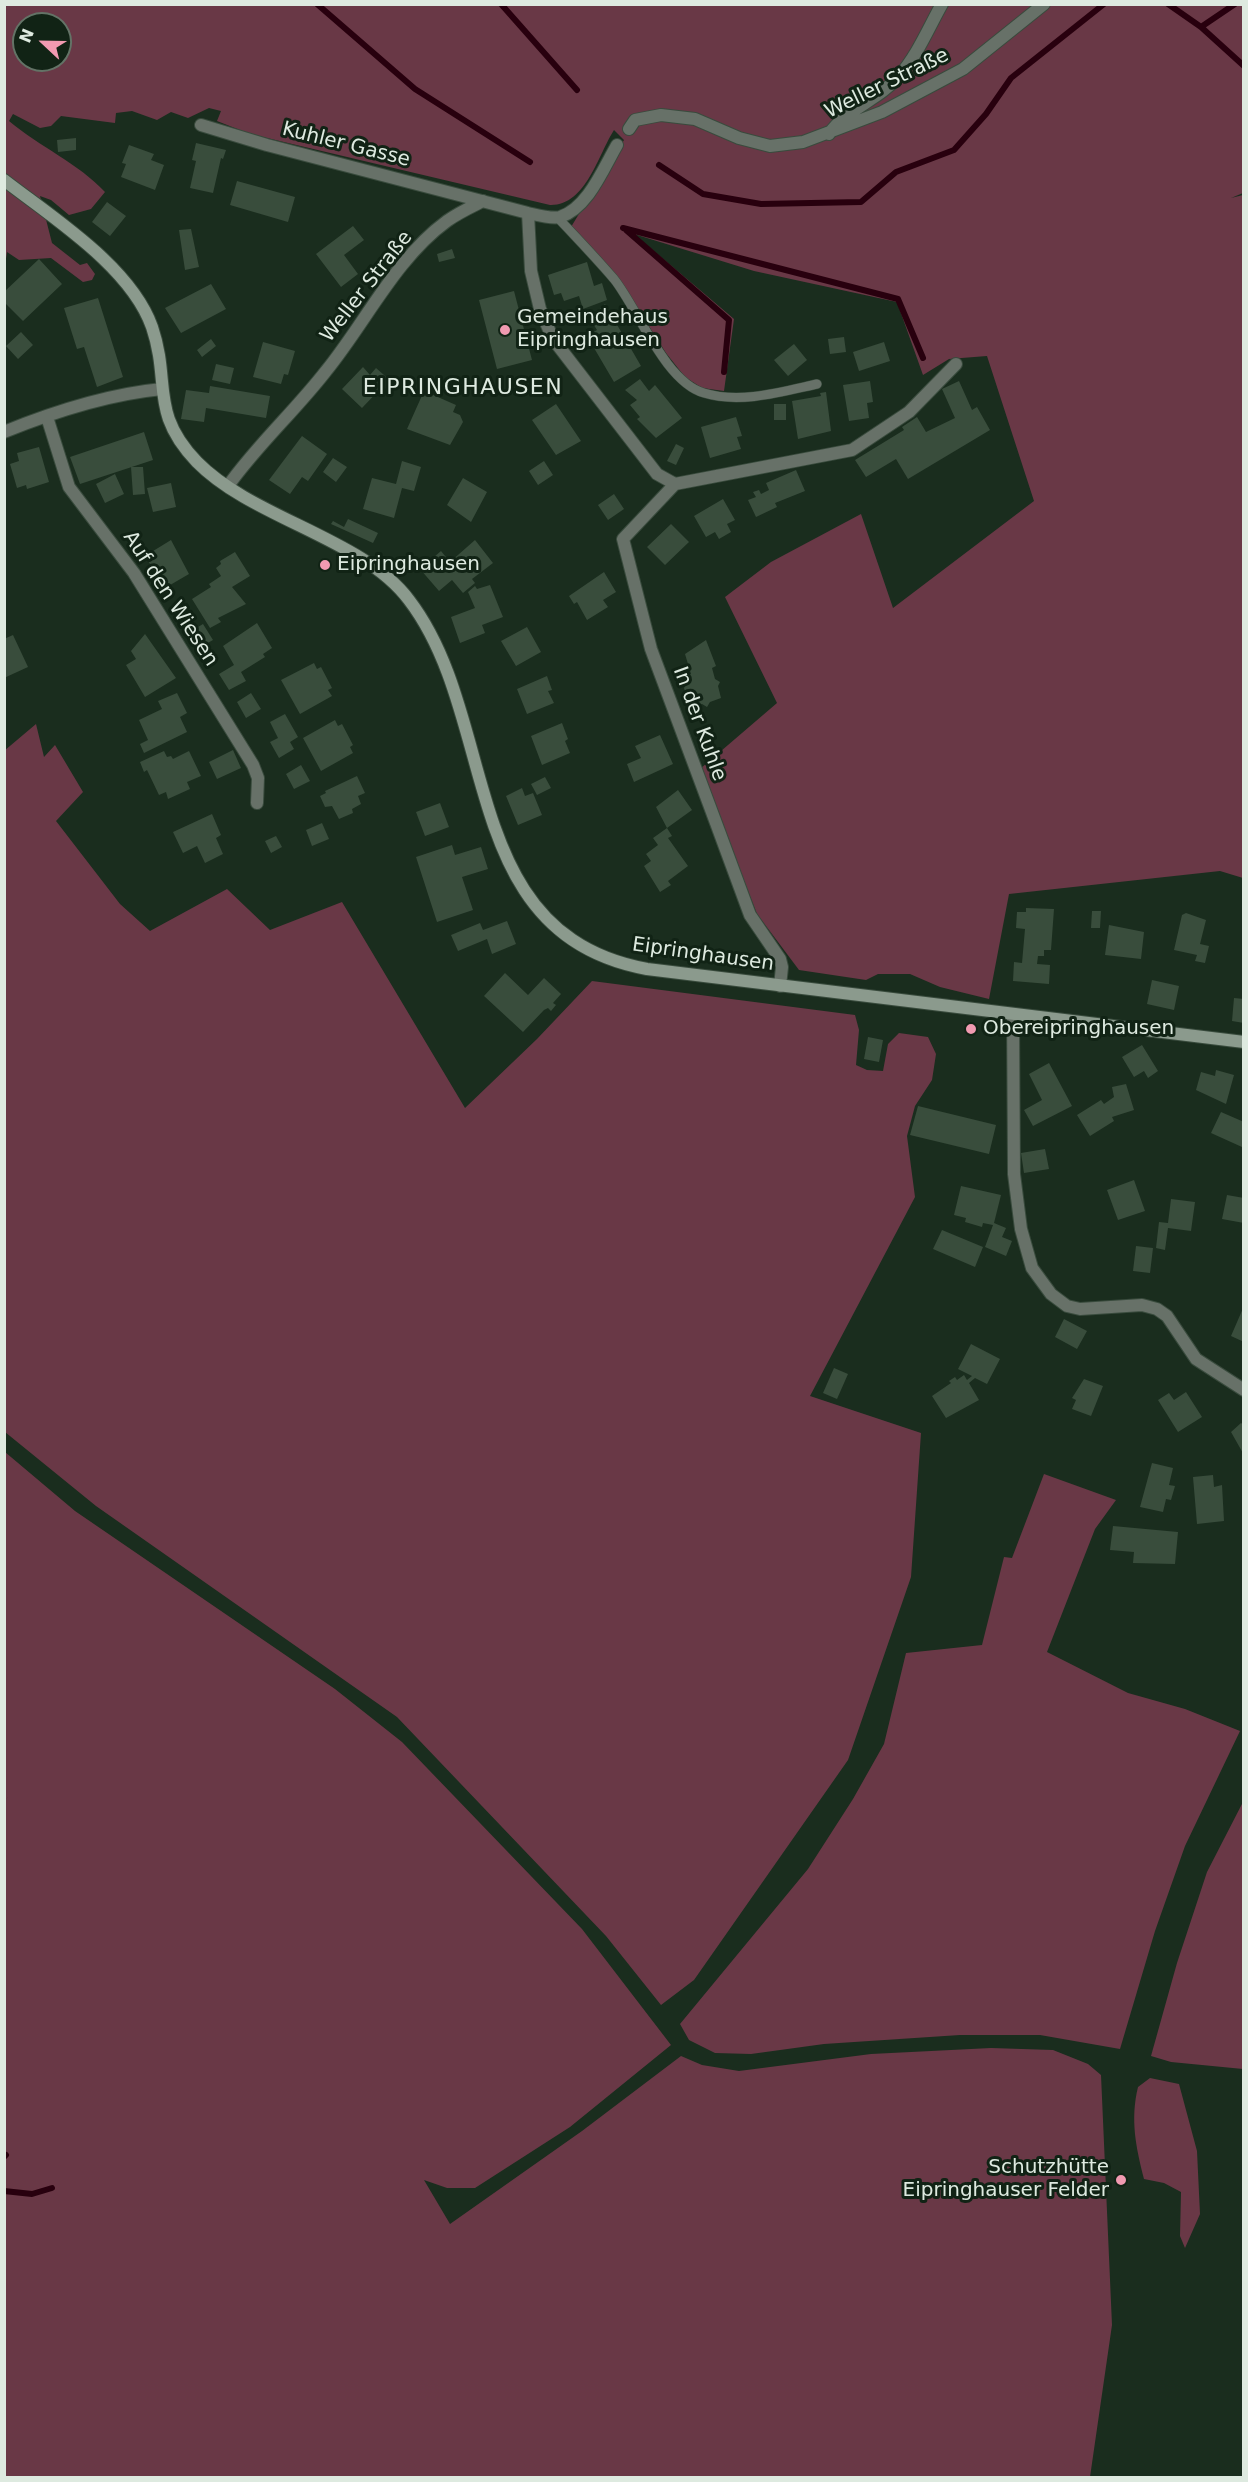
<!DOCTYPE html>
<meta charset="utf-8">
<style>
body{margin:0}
#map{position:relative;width:1248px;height:2482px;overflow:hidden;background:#1a2d1e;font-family:"DejaVu Sans",sans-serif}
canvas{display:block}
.frame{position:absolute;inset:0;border:6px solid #deeae0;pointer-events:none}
.north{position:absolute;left:12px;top:12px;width:60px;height:60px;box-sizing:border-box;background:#112315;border:2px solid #637366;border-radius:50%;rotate:292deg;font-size:16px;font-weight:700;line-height:24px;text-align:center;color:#deeae0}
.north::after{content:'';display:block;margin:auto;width:21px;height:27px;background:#f19ab1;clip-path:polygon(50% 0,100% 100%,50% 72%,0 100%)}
</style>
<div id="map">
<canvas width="1248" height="2482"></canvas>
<div class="frame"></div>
<div class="north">N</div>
</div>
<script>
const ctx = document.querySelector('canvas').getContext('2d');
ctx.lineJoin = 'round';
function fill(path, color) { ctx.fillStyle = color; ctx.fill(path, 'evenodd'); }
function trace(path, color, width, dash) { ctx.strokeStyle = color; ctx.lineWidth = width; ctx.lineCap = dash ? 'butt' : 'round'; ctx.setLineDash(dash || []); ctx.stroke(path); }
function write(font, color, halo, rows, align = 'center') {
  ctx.font = font + ' "DejaVu Sans",sans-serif'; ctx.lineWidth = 6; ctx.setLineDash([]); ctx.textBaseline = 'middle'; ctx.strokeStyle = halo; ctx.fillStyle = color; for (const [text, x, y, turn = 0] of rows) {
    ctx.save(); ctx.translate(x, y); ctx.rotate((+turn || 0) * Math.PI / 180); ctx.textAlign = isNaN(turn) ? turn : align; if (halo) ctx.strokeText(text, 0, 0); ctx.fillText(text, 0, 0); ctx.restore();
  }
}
fill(new Path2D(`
 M5,5H1036L1029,20L1051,5H1243V193L1231,198L1243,195V878L1220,871L1009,894L989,999L940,987L910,974H878L866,980L799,970L757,914L700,769L777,703L725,597L771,562L861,514L893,608L1034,501L987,356L949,359L923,375L897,302L754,271L634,234L734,319L724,391L702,388L685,377L666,353L618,278L571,227L624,140L614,130C598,155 586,206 550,205L250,134L217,121L221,111L209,108L188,118L171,112L157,120L132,111L116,113L115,123L61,116L51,126L40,128L13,114L9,121C40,147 78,163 105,192L91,209L69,215L51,200L40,196L52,243L80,265L87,263L95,274L92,280L83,282L51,258L19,260L7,252L5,265ZM24,24H60V60H24Z
 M36,724L44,757L55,745L83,792L56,821L120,904L150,931L227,889L270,930L342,902L465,1108L537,1039L592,981L855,1015L859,1030L856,1065L867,1070L883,1071L888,1044L899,1033L928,1037L936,1054L932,1080L915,1106L907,1136L915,1197L810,1396L921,1433L911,1577L848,1760L694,1980L661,2005L606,1936L397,1717L96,1506L5,1432L4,751Z
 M5,1452L75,1511L335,1689L402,1742L582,1929L671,2045L570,2127L475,2188H447L424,2180L450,2224L582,2131L681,2056L702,2065L739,2071L871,2054L991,2048L1053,2050L1088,2064L1101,2075L1112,2325L1090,2477H5L4,1801L9,1796L5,1800Z
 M1044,1474L1116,1500L1095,1529L1047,1652L1128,1693L1185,1709L1240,1731L1185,1846L1155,1931L1120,2049L1040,2035H960L824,2044L751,2054L715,2053L689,2040L680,2024L808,1869L853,1799L884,1744L906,1653L982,1645L1004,1557L1012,1558Z
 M1243,1802V2069L1171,2062L1151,2056L1177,1963L1207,1872Z
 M1150,2078L1179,2084L1197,2151L1200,2214L1185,2248L1180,2236L1181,2192L1164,2183L1144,2179C1136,2147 1130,2120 1138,2087Z`), '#693846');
trace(new Path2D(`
 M317,4L415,89L530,162
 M501,4L577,90
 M1168,4L1201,27L1235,4
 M1201,27L1244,66
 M659,165L703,194L761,204L861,202L896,172L954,150L986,114L1011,78L1104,4
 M623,228L898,299L923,358
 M626,230L729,320L724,372
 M4,2157L6,2155
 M4,2191L32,2194L52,2188`), '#28000e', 6);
fill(new Path2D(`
 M76,138V150L58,152L57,140Z
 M196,143L226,150L223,159L221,158L213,193L190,188L196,161L192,160Z
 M129,145L154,154L151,160L164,165L155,190L121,177L126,164L122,163Z
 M237,181L295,197L288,222L230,205Z
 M107,202L126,216L110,236L92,222Z
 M353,226L364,240L344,255L358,274L341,287L316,254Z
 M191,229L199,267L185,270L179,230Z
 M452,249L455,258L439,262L437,254Z
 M39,259L62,284L23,321L4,302V292Z
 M587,262L594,286L602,283L607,300L583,309L579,296L564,301L561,293L554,295L548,275Z
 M211,284L226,309L181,333L165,308Z
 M514,291L532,360L497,369L479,300Z
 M98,298L123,377L97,387L84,347L77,349L64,308Z
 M605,304L641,366L614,382L587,336L597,330L590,319Z
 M21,332L33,345L18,359L6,346Z
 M844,337L846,352L830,354L828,339Z
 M211,339L216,346L202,357L197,350Z
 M263,342L295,351L288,375L284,374L281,384L253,377Z
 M884,342L890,361L859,371L853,352Z
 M794,344L807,360L788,376L774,360Z
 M216,364L234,368L230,384L212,380Z
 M363,367L370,375L376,368L392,382L385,389L383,386L362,408L342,389Z
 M640,379L649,391L655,385L682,418L656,438L637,419L640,417L630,405L637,400L625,390Z
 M870,381L873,402L867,403L869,418L849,421L843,385Z
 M959,381L972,410L977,407L990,430L908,479L896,459L866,477L855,460L904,430L902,427L917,417L926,432L955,418L942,389Z
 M210,386L270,396L266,418L206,408L204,422L181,419L186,390L209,393Z
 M424,391L456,405L453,412L460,415L463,422L450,445L407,429Z
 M826,392L831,431L798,439L792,401L821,396L820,393Z
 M556,404L581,441L556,455L532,420Z
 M774,404H786V420H774Z
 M736,417L742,436L737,437L741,449L710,458L701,427Z
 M144,432L153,460L80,484L70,457Z
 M302,436L327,454L308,481L302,477L290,494L269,480Z
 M676,444L684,448L676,465L667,461Z
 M39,447L49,482L27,489L26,485L17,488L10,464L19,461L17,453Z
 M333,458L347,467L336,482L323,472Z
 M402,461L421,467L414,491L402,488L394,518L363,509L372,478L396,484Z
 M544,461L553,475L538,485L529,471Z
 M131,467H143L145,494L133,495Z
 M796,470L805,491L775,503L777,507L756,517L748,500L756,497L753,492L759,490L761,494L769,490L766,483Z
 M115,474L124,494L105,503L96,484Z
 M463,478L487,492L471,522L447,505Z
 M171,483L176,507L153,512L147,488Z
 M614,494L624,509L608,520L598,505Z
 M723,499L735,520L727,524L731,532L719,539L715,532L706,537L694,516Z
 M348,519L378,533L373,543L331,524L333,521L344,527Z
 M671,524L689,542L665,565L647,547Z
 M171,540L189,574L165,588L145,556Z
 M475,540L493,563L472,579L475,583L463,593L452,580L439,591L420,569L441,551L450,562Z
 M235,552L250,576L232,587L246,604L218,618L221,622L210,628L192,599L211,587L209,584L221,576L216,568L221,564L220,561Z
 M604,572L616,592L603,600L608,607L587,620L577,602L574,604L569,596Z
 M490,585L503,617L482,625L485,633L460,643L451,617L475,608L468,592L475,586L477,589Z
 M257,623L272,648L263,654L265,657L241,672L246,681L229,690L219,674L234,665L223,646Z
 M203,624L213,640L197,649L188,633Z
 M527,627L541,652L516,666L501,641Z
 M145,634L176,678L145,697L126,665L136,659L131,651Z
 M13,635L28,667L4,678V639Z
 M706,640L716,666L712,668L715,679L720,682L718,686L721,698L710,702L707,707L702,704L690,708L684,688L688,681L686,675L691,674L685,654Z
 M314,663L317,669L321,667L332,688L328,690L332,696L300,714L281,680Z
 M547,676L552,690L548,691L554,703L527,714L517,689Z
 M177,693L187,713L180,717L187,732L144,753L140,744L148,740L139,720L162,709L158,701Z
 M251,693L261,709L246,718L237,702Z
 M285,714L298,737L290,742L294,749L279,758L270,742L278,738L270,722Z
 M335,720L338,726L342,724L353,745L350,747L353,753L321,771L303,738Z
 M562,723L568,739L565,741L570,753L542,765L531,736Z
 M660,735L673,764L634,782L627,764L641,758L635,746Z
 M233,750L241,768L217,779L209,762Z
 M164,751L167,757L171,756L173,759L189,751L201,776L187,782L190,789L168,799L166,792L159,795L147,770L144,772L140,762Z
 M301,765L310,781L294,789L286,774Z
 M357,776L365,793L358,796L361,804L352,809L353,813L339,819L332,806L325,807L320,796L326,793L325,791Z
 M545,777L551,788L537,795L531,784Z
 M522,788L525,796L533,793L542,815L518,825L506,796Z
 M678,790L692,810L667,828L656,807Z
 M440,803L449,827L425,836L416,812Z
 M212,814L221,835L216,838L223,854L205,863L197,846L183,853L173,832Z
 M322,823L329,839L312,846L306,830Z
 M667,828L672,836L668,838L688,866L668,881L671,885L660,892L644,866L651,861L646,854L658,845L653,838Z
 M276,836L282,847L271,853L265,841Z
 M452,845L455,855L481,847L488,869L462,877L473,910L437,922L416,857Z
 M1026,908L1054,909L1051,950H1044V956H1038L1037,964L1050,965L1049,984L1013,981L1014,962L1022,963L1025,929L1016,928L1017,912H1026Z
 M1092,911H1101L1100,928H1091Z
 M1186,913L1206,920L1200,944L1209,946L1205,963L1195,961L1197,955L1174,950L1182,915Z
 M507,921L516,944L492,954L487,939L458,951L451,935L480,923L483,930Z
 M1109,925L1144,932L1141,959L1105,955Z
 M505,973L528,995L544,978L561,994L553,1003L556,1005L551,1011L548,1008L544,1010L523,1032L484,996Z
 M1152,980L1179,986L1174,1010L1147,1004Z
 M1234,998L1244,999V1023L1232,1021Z
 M868,1037L883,1040L879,1062L864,1059Z
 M1142,1045L1158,1071L1148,1078L1144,1071L1134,1077L1122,1057Z
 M1049,1063L1072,1106L1033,1126L1024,1110L1042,1100L1029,1074Z
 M1216,1070L1234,1075L1226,1104L1196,1090L1201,1072L1215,1076Z
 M1126,1084L1134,1110L1112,1117L1114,1121L1090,1136L1077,1115L1101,1100L1104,1104L1114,1097L1112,1087Z
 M918,1106L996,1125L989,1154L910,1135Z
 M1221,1112L1244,1122L1242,1147L1211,1133Z
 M1045,1149L1049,1169L1024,1173L1021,1153Z
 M1134,1180L1145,1211L1118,1220L1107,1190Z
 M961,1186L1001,1195L994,1223L1006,1228L1002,1237L1012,1241L1006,1256L985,1247L993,1225L983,1223L982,1227L965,1222L966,1218L954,1215Z
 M1227,1195L1244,1198V1223L1222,1219Z
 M1171,1199L1195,1202L1191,1231L1168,1228L1165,1250L1156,1248L1159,1222L1168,1223Z
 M942,1230L983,1247L975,1267L933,1249Z
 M1136,1246L1153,1248L1150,1273L1133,1271Z
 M1244,1306V1342L1231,1336Z
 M1064,1319L1087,1331L1077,1349L1055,1337Z
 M971,1344L1000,1359L987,1384L975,1378L969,1383L979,1400L946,1418L932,1396L951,1383L949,1381L955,1377L957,1380L964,1375L967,1380L972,1376L958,1369Z
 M834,1368L848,1374L837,1399L823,1393Z
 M1084,1379L1103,1386L1091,1416L1072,1409L1076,1400L1072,1398Z
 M1186,1392L1202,1417L1178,1432L1158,1400L1169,1393L1174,1400Z
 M1241,1423L1244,1425V1455L1231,1432Z
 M1152,1463L1173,1468L1169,1485L1175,1486L1171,1500L1166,1499L1163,1512L1140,1507Z
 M1213,1475L1214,1487L1222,1485L1224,1521L1197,1524L1193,1477Z
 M1113,1526L1178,1532L1175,1564L1133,1563L1134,1552L1110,1550Z`), '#394d3c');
const service = new Path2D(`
 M558,218C577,238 596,258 614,279C638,309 665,382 704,393C740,404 781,392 817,384`);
const minor = new Path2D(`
 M201,125L267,145L528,213C537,215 551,219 560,217C588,208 603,169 617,145
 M629,129L635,120L661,115L695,119L739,138L770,146L803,142L882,112L963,69L1044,4
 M829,134C846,109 879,100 899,76C917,56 929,27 942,4
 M528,213L531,271L540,309L553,339L657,474L675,484
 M47,417L69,487L134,573L253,765L258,778L257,803
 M4,432C53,412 110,394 162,389
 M228,486C257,445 295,411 326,371C366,322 395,259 447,221C458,213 471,207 483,201
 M780,986L782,967L780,959L750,915L716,823L651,649L623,539L675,484L852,450L909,412L956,364
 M1013,1014L1014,1174L1021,1229L1032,1268L1051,1294L1067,1306L1080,1309L1142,1305L1157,1309L1167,1316L1196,1359L1244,1390`);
const secondary = new Path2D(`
 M4,180C53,218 131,267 152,327C171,383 149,412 197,462C253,519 363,538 409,600C501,720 456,934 647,969L1244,1042`);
trace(service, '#394b3d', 10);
trace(minor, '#394b3d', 14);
trace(secondary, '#394b3d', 14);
trace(service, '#677168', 9);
trace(minor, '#677168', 12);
trace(secondary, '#8b9a8d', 12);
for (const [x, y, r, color] of [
 [505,330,6,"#f19ab1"],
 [325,565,6,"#f19ab1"],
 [971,1029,6,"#f19ab1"],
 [1121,2180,6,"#f19ab1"]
]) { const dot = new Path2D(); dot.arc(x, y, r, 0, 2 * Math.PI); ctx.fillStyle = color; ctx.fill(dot); trace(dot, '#112315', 2); }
write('20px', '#deeae0', '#112315', [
 ["Weller Straße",887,84,-26],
 ["Kuhler Gasse",346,145,14],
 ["Weller Straße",367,287,-52],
 ["Auf den Wiesen",170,599,57],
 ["In der Kuhle",699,724,70],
 ["Eipringhausen",703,955,8]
]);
write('20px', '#deeae0', '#112315', [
 ["Gemeindehaus",517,318],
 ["Eipringhausen",517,341],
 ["Eipringhausen",337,565],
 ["Obereipringhausen",983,1029],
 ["Schutzhütte",1109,2168,"right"],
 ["Eipringhauser Felder",1109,2191,"right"]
], 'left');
ctx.letterSpacing = '1.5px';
write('22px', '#deeae0', '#112315', [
 ["EIPRINGHAUSEN",463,388]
]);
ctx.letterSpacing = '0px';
</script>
